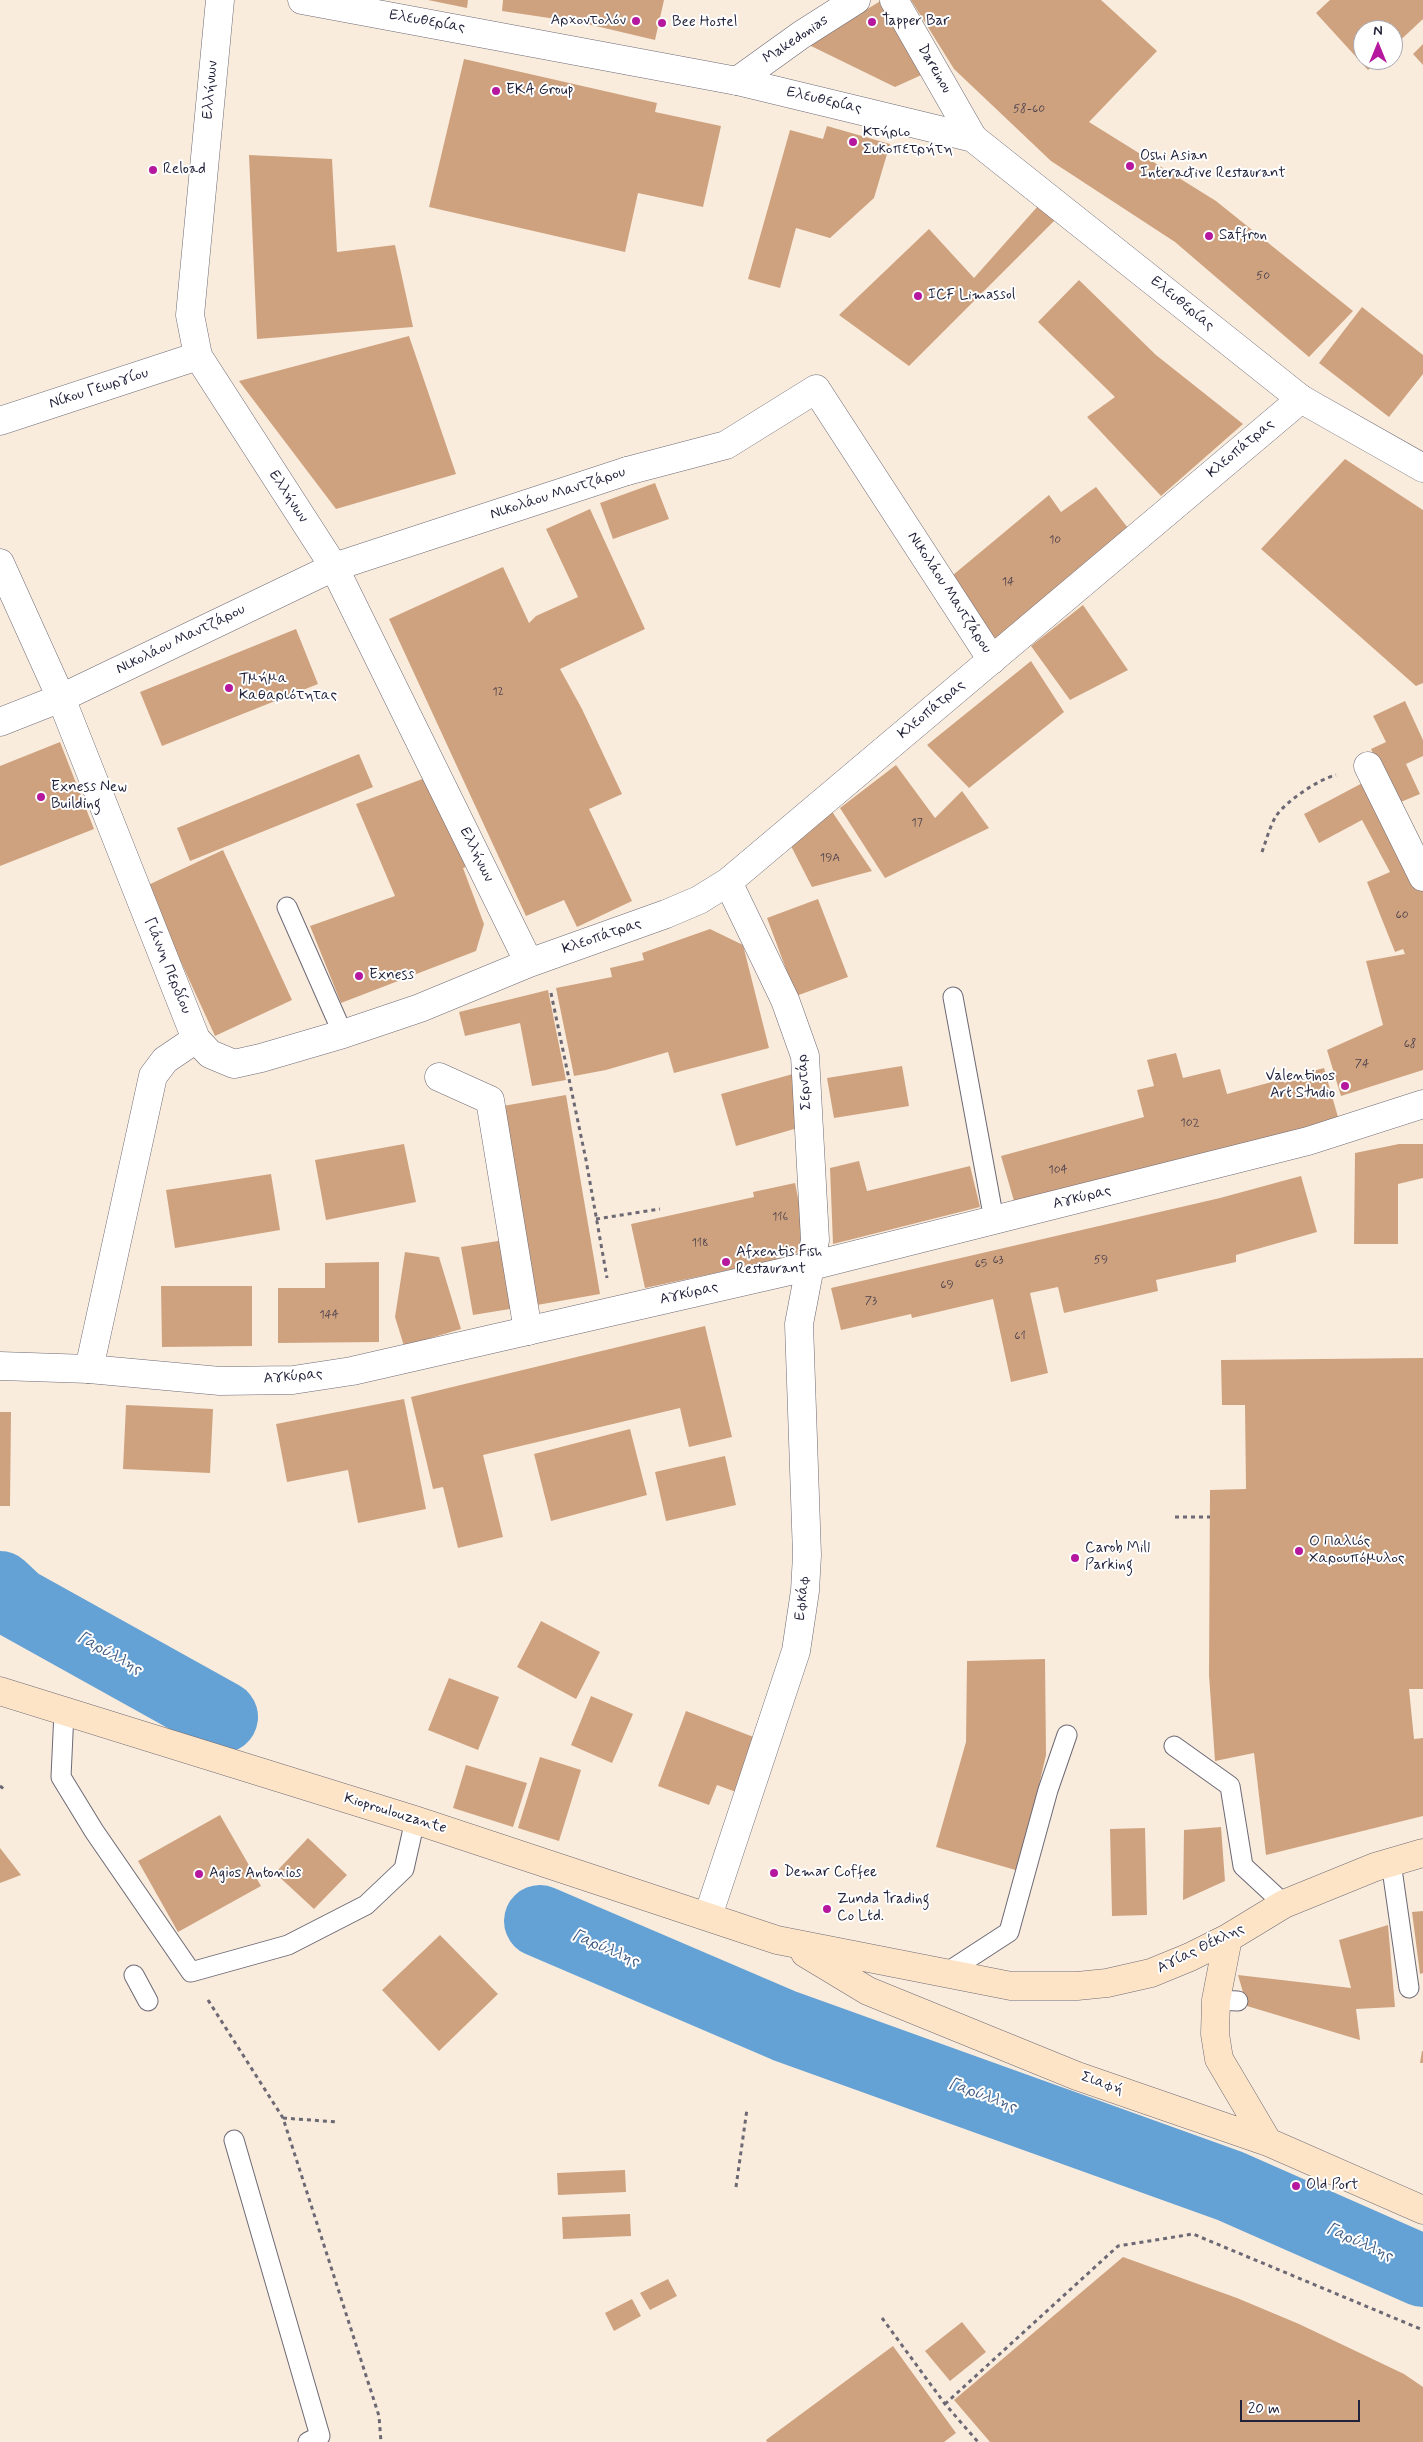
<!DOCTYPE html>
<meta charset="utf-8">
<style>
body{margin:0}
#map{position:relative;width:1423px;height:2442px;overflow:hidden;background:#f9ecdd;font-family:Mynerve,sans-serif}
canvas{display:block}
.north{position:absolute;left:1353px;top:20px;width:50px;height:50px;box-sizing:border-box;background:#fff;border:1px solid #a7a7b1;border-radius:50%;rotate:0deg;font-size:14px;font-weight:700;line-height:20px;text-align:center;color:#22223b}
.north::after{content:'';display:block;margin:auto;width:18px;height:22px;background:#b5179e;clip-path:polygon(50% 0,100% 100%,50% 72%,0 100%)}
.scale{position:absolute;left:1240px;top:2400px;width:120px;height:22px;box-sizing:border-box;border:2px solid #22223b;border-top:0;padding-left:6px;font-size:15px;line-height:18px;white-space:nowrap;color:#22223b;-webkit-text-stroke:4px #fff;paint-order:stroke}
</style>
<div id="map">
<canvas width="1423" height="2442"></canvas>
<div class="north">N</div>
<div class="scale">20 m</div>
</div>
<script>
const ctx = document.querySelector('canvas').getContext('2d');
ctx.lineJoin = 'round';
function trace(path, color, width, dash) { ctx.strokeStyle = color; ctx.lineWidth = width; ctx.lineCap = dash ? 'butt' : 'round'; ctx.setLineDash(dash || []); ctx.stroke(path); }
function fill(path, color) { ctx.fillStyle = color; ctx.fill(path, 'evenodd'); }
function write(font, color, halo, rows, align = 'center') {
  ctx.font = font + ' Mynerve,sans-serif'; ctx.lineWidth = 4; ctx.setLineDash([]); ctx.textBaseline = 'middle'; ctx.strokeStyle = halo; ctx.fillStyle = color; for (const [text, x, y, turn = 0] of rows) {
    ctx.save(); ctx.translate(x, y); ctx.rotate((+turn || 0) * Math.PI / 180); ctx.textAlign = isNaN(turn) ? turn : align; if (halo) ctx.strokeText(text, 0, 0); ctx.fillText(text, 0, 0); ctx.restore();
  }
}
trace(new Path2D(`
 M0,1587L17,1603L222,1717
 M540,1921L785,2026L1230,2186L1423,2271`), '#64a1d5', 72);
fill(new Path2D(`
 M428,0H468L467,8Z
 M503,0H664L655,40L583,23L502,11Z
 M882,0L928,72L895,87L809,45Z
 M911,0H1101L1157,51L1089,122L1216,201L1353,311L1309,357L1175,242L1051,161L954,69Z
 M1330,0H1423V19L1393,47V30H1363V60H1379L1368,70L1316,13Z
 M1423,44V65L1413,54Z
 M464,59L657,103L655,112L721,126L703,207L638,193L625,252L429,207Z
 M827,126L890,144L874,198L830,238L796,228L780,288L748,279L790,130L823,139Z
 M249,155L332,159L337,252L395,245L413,327L257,339Z
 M1038,206L1055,220L909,366L839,315L929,229L974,278Z
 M1079,280L1156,355L1243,424L1161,496L1087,417L1115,397L1038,322Z
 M1362,307L1423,355V374L1389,417L1319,363Z
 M409,336L456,474L336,509L239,381Z
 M1345,459L1423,510V683L1416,686L1261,549Z
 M655,483L669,519L613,539L600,503Z
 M1096,487L1128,528L995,641L953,575L1049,495L1061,512Z
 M590,509L645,629L560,669L582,709L622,794L589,809L632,901L577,927L564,900L526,916L389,619L503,567L529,623L536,616L578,597L546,529Z
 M1083,605L1128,670L1070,700L1031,646Z
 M296,629L318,684L162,746L140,692Z
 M1031,661L1064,712L969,788L927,745Z
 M1405,701L1423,740V756L1406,764L1420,794L1396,804L1371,749L1386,742L1373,716Z
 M60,742L94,829L0,866V766Z
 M359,754L373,787L190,861L177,828Z
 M896,765L935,818L962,791L989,828L885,878L840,808Z
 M425,778L469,866L463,868L484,924L476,951L341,1003L310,926L395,896L356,804Z
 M1368,780L1423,889V1070L1341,1096L1327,1050L1383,1025L1366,961L1405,954L1403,949L1395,952L1367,882L1390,872L1362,820L1319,843L1304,814Z
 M831,810L872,871L812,887L791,846Z
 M223,850L292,1000L215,1036L146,886Z
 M818,899L848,977L796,996L767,918Z
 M710,929L743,945L769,1048L674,1073L668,1052L606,1070L574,1076L556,988L612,977L610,968L644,960L642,953Z
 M548,990L566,1080L532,1086L520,1023L465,1036L459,1012Z
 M1176,1053L1183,1078L1220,1069L1227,1094L1324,1068L1340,1124L1016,1208L1001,1156L1144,1117L1137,1090L1154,1086L1147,1060Z
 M902,1066L909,1106L834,1118L827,1078Z
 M800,1072L801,1127L736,1146L721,1094Z
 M566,1095L600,1294L537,1305L503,1106Z
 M404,1144L416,1202L326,1220L315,1160Z
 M1399,1144H1423V1178L1398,1184V1244H1354L1355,1153Z
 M859,1161L867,1191L970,1166L980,1207L833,1244L830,1168Z
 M271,1174L280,1230L175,1248L166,1190Z
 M1301,1176L1317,1232L1236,1255V1262L1156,1280L1158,1291L1064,1313L1058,1287L1030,1293L1048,1373L1011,1382L993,1299L912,1318L911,1314L841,1330L831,1288L1220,1198Z
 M795,1183L806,1237L795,1256L645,1288L631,1224L754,1197L753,1192Z
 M504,1240L516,1308L473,1315L461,1247Z
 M405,1252L439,1257L461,1329L404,1346L395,1317Z
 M379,1262V1342L278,1343V1288H325V1263Z
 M161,1286H252V1346L162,1347Z
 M705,1326L732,1437L689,1447L680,1408L483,1455L503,1537L458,1548L443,1487L433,1489L411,1397Z
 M1423,1358V1689H1409L1414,1739L1423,1738V1816L1266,1855L1254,1753L1215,1761L1209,1675L1210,1490L1246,1489L1245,1405H1222L1221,1360Z
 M404,1399L426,1509L358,1523L348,1470L287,1482L276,1424Z
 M126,1405L213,1409L210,1473L123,1469Z
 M0,1412H11L10,1506H0Z
 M630,1429L647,1495L551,1521L534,1454Z
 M725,1456L736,1505L666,1521L655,1472Z
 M541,1621L600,1652L576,1699L517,1667Z
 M1045,1659L1046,1755L1019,1871L936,1847L966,1742L967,1661Z
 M449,1678L499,1697L478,1750L428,1730Z
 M591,1696L633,1714L612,1763L571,1745Z
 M686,1711L764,1741L744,1795L717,1785L709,1805L658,1786Z
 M540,1757L581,1770L559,1841L518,1828Z
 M466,1765L527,1783L513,1827L453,1808Z
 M220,1815L261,1886L178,1932L138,1861Z
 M1221,1827L1225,1881L1183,1900L1184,1830Z
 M1145,1828L1147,1915L1112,1916L1110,1829Z
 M308,1838L347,1875L314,1909L275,1873Z
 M0,1848L21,1875L0,1883Z
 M1423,1911V1973L1420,1974L1412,1912Z
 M1388,1925L1395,2007L1356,2009L1360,2040L1247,2006L1238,1975L1351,1988L1339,1940Z
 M440,1935L498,1994L439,2051L382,1990Z
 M1422,2051H1423V2063H1420Z
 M625,2170L626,2192L558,2195L557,2173Z
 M630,2214L631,2236L563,2239L562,2217Z
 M1123,2257L1237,2298L1299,2324L1404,2374L1423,2387V2442H990L954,2400Z
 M668,2279L677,2296L650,2310L640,2293Z
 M632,2299L641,2316L614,2331L605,2313Z
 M962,2322L986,2352L950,2381L925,2351Z
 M893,2346L956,2433L944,2442H767L766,2440Z`), '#cfa27f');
const service = new Path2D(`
 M287,907L343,1034
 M953,997L994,1220
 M64,1712L61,1777L94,1831L191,1972L288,1945L366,1905L404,1869L415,1820
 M1174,1746L1230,1786L1243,1866L1284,1904
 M1391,1862L1409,1988
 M946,1973L1009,1932L1048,1790L1067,1735
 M134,1975L148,2001
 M1216,2000L1238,2001
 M234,2140L320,2436L308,2442`);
const pedestrian = new Path2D(`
 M737,81L801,35L856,0
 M627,471L726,445L816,389L992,660
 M1368,766L1423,877
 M439,1077L490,1100L528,1331
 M89,1369L153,1076L165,1060L196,1039`);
const minor = new Path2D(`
 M220,0L190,315L198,356L334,567L529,963
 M894,0L973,138
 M0,421L198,356
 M0,563L61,698L196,1039L210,1054L234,1064L261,1058L343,1034L420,1008L529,963L666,914L699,900L728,882L1301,399
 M0,722L61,698L334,567L627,471
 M708,1916L796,1651L805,1591L807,1555L799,1324L815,1240L805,1056L785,1000L728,882`);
const tertiary = new Path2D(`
 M302,0L737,81L973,138L1301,399L1423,468
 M0,1366L89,1369L220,1381L293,1380L352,1371L811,1266L1308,1141L1423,1104`);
const secondary = new Path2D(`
 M0,1691L415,1820L777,1940L1011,1986H1077L1107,1983L1151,1973L1190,1957L1228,1938L1284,1904L1375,1867L1423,1853
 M1228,1938L1216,2000L1215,2034L1219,2059L1268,2142
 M805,1953L868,1991L1077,2076L1268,2142L1423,2210`);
trace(service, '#6d6974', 21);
trace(pedestrian, '#6d6974', 29);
trace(minor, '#6d6974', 29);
trace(tertiary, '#6d6974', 29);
trace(secondary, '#6d6974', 29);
trace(new Path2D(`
 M1262,852C1266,841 1270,826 1276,816C1286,801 1319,779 1336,775
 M551,993L586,1160L607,1278
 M596,1219L660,1209
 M1175,1517H1210
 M0,1786L4,1789
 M208,2000L283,2118L379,2416L381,2442
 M283,2118L337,2122
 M736,2187L747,2109
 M882,2318L945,2404L978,2442
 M945,2404L1118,2246L1193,2234L1423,2330`), '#6d6974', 3, [4, 4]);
trace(service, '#fff', 19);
trace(pedestrian, '#fff', 28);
trace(minor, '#fff', 28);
trace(tertiary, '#fff', 28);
trace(secondary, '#fee4c6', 28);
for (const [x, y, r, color] of [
 [636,21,5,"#b5179e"],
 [872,22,5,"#b5179e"],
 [662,23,5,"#b5179e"],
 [496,91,5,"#b5179e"],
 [853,142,5,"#b5179e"],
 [1130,166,5,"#b5179e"],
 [153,170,5,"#b5179e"],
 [1209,236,5,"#b5179e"],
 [918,296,5,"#b5179e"],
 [229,688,5,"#b5179e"],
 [41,797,5,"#b5179e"],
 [359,976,5,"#b5179e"],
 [1345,1086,5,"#b5179e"],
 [726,1262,5,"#b5179e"],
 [1299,1551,5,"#b5179e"],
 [1075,1558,5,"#b5179e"],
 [774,1873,5,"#b5179e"],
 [199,1874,5,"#b5179e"],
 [827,1909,5,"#b5179e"],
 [1296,2186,5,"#b5179e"]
]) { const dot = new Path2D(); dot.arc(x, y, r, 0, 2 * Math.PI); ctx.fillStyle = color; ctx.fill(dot); trace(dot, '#fff', 2); }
write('12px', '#4d424c', null, [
 ["58-60",1029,109],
 ["50",1263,276],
 ["10",1055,540],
 ["14",1008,582],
 ["12",498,692],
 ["17",917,823],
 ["19A",830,858],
 ["60",1402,915],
 ["68",1410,1044],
 ["74",1362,1064],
 ["102",1190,1123],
 ["104",1058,1170],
 ["116",780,1217],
 ["118",700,1243],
 ["63",998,1260],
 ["59",1101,1260],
 ["65",981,1264],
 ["69",947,1285],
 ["73",871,1301],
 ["144",329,1315],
 ["61",1020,1336]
]);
write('15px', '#22223b', '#fff', [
 ["Αρχοντολόν",626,21,"right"],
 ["Tapper Bar",882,22],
 ["Bee Hostel",672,23],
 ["EKA Group",506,91],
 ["Κτήριο",863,133],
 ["Συκοπετρήτη",863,150],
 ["Oshi Asian",1140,157],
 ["Interactive Restaurant",1140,174],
 ["Reload",163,170],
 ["Saffron",1219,236],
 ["ICF Limassol",928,296],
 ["Τμήμα",239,679],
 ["Καθαριότητας",239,696],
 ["Exness New",51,788],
 ["Building",51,805],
 ["Exness",369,976],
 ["Valentinos",1335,1077,"right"],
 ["Art Studio",1335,1094,"right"],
 ["Afxentis Fish",736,1253],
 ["Restaurant",736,1270],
 ["Ο Παλιός",1309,1542],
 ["Χαρουπόμυλος",1309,1559],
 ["Carob Mill",1085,1549],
 ["Parking",1085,1566],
 ["Demar Coffee",784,1873],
 ["Agios Antonios",209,1874],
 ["Zunda Trading",837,1900],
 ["Co Ltd.",837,1917],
 ["Old Port",1306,2186]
], 'left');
write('15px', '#22223b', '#fff', [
 ["Ελευθερίας",427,22,10],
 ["Makedonias",796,40,-34],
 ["Dareinou",934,69,60],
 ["Ελλήνων",211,90,-85],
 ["Ελευθερίας",824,101,13],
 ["Ελευθερίας",1182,304,39],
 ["Νίκου Γεωργίου",99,389,-18],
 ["Κλεοπάτρας",1241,449,-40],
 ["Νικολάου Μαντζάρου",558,494,-18],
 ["Ελλήνων",288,497,57],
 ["Νικολάου Μαντζάρου",949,593,57],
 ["Νικολάου Μαντζάρου",181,640,-26],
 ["Κλεοπάτρας",932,710,-40],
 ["Ελλήνων",476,855,64],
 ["Κλεοπάτρας",602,937,-19],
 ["Γιάννη Περδίου",167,966,68],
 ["Σερντάρ",805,1082,-95],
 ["Αγκύρας",1082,1198,-14],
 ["Αγκύρας",689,1294,-13],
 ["Αγκύρας",293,1377,-5],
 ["Εφκάφ",803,1598,-84],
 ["Kioproulouzante",395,1814,17],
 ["Αγίας Θέκλης",1201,1949,-26],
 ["Σιαφή",1102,2084,19]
]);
write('italic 16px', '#405b80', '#fff', [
 ["Γαρύλλης",109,1654,29],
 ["Γαρύλλης",605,1949,23],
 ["Γαρύλλης",982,2096,20],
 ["Γαρύλλης",1359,2243,24]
]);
</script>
